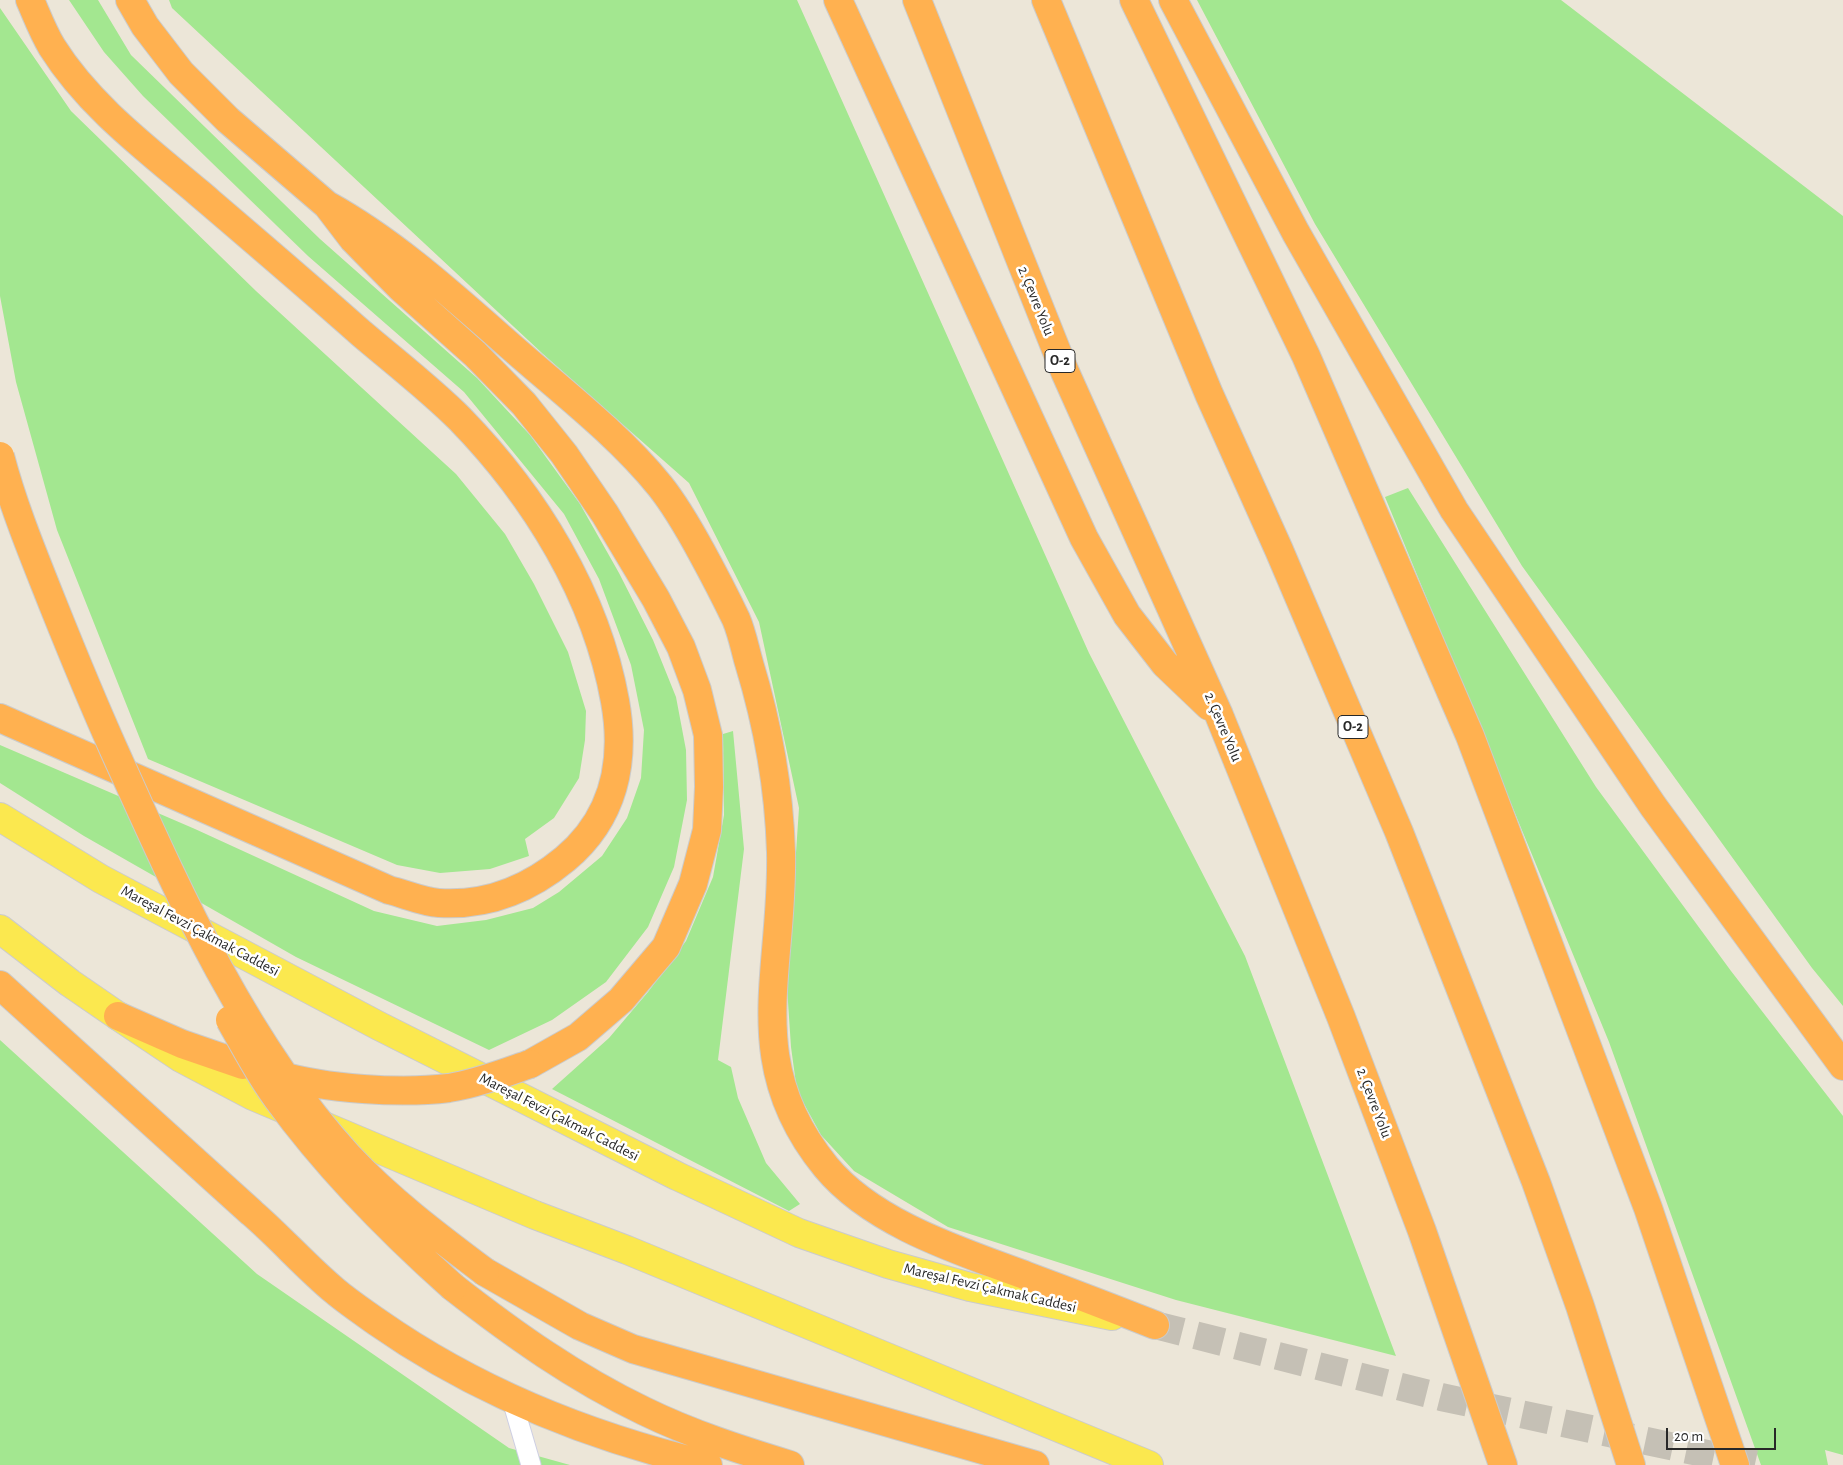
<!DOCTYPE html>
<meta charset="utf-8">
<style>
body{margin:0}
#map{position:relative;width:1843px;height:1465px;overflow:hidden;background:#ece6d8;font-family:"Alegreya Sans",sans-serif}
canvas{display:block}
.scale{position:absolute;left:1666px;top:1428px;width:110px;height:22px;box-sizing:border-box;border:2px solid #282828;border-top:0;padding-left:6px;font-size:15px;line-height:18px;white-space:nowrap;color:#282828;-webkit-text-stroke:4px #fff;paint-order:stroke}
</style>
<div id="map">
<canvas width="1843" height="1465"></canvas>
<div class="scale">20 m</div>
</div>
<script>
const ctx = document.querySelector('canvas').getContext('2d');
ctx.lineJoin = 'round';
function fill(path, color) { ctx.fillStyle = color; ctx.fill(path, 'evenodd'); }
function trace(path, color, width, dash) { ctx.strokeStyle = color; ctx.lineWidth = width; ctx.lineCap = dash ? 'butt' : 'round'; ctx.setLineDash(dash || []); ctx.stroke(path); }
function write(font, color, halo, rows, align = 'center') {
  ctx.font = font + ' "Alegreya Sans",sans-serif'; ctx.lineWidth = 5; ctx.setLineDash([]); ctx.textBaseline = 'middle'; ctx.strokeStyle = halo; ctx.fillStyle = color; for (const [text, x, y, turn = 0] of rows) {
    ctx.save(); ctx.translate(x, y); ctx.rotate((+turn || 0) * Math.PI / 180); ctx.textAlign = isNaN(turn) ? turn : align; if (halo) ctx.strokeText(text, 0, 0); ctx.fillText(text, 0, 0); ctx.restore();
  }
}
fill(new Path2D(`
 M69,0H98L131,55L320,239L477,378L530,435L580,504L619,573L653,640L676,697L686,750L687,800L674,867L648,927L606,982L552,1020L489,1050L296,957L84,836L0,783V745L195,829L374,911L437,926L486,920L533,908L559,892L602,856L627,818L641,778L644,730L631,665L599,579L564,514L464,392L308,256L143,96L104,52Z
 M169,0H797L1089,653L1245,956L1396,1356L1176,1300L948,1227L854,1171L821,1135L797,1091L791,1047L787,987L799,808L759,622L689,483L543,354L172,8Z
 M1197,0H1561L1843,216V1006L1812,968L1522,566L1315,224Z
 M0,8L71,111L256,291L456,474L505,534L534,584L568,652L586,711L585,740L579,778L554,818L525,839L529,856L490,869L440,873L397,865L148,759L57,530L16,382L0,296Z
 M1408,488L1596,787L1731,971L1843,1116V1455L1825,1450L1828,1465H1761L1609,1042L1385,497Z
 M733,731L744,849L718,1060L731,1067L738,1098L766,1163L800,1204L789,1211L552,1089L609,1038L648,992L686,941L713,877L724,815L723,734Z
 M0,1040L257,1274L509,1448L570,1465H0Z`), '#a3e790');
trace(new Path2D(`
 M1155,1325L1441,1397L1759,1465`), '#c5c0b5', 28, [28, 14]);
const service = new Path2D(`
 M512,1400L531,1465`);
const primary = new Path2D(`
 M0,817L101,879L379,1026L677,1176L799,1233L888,1264L970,1287L1112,1316
 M0,929L70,983L118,1016L181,1058L253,1096L535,1215L627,1250L1149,1465`);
const motorway = new Path2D(`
 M130,0L145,26L181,73L228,120L327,205L353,239L400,287L475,354L524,404L564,454L605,514L656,599L681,647L697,690L708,735L709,787L707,830L693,884L666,947L621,1000L578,1037L530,1064
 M838,0L1084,538L1127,615L1165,664L1209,706
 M917,0L1065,372L1219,715L1341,1017L1422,1231L1503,1465
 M1046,0L1209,394L1279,550L1399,832L1536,1182L1580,1306L1631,1465
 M1134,0L1306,356L1470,736L1648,1208L1735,1465
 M1173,0L1296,233L1454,510L1653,806L1843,1066
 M327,205C394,242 452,295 509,345C560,390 617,433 660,486C676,506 689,529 701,551C713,573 725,596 736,619C742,633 745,649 749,663C768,725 779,788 781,852C784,971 740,1062 826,1167C873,1224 960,1251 1027,1276C1070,1292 1112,1308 1155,1325
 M0,718L389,890C405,894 423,902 439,903C486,906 529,889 565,859C614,818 626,762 615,701C596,595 535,496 460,419C430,389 395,362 362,334C308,286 254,240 199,193C147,149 89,106 52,47C43,32 37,16 30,0
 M0,985C84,1061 168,1138 252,1213C281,1238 306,1267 335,1291C348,1302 363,1312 377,1322C477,1392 590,1437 708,1465
 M118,1016L182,1044L243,1065
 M485,1272L580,1326L633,1349L1035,1465
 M453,1287C513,1334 575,1378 644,1411C691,1434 741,1450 790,1465`);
trace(service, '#cecfe3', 21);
trace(primary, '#cbcbcb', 30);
trace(motorway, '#cbcbcb', 30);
trace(service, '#fff', 19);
trace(primary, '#fbe84f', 28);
trace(motorway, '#ffb150', 28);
const motorwayBridge = new Path2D(`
 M0,456C13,506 33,554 52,602C72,652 92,701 114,750C177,890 243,1041 348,1156C389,1200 437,1236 485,1272
 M230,1020C245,1046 259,1074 277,1098C328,1168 389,1230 453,1287
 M278,1075C326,1089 400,1094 449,1088C476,1084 504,1073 530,1064`);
trace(motorwayBridge, '#cbcbcb', 30, []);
trace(motorwayBridge, '#ffb150', 28);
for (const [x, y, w] of [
 [1060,361,30],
 [1353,727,30]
]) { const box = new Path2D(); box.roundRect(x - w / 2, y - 11.5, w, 23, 4); ctx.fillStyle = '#fff'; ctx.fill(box); trace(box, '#282828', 1); }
write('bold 14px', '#282828', null, [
 ["O-2",1060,361],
 ["O-2",1353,727]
]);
write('15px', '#282828', '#fff', [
 ["2. Çevre Yolu",1036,301,68],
 ["2. Çevre Yolu",1223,727,67],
 ["Mareşal Fevzi Çakmak Caddesi",200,931,28],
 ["2. Çevre Yolu",1374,1103,69],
 ["Mareşal Fevzi Çakmak Caddesi",559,1117,27],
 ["Mareşal Fevzi Çakmak Caddesi",990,1288,13]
]);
</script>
